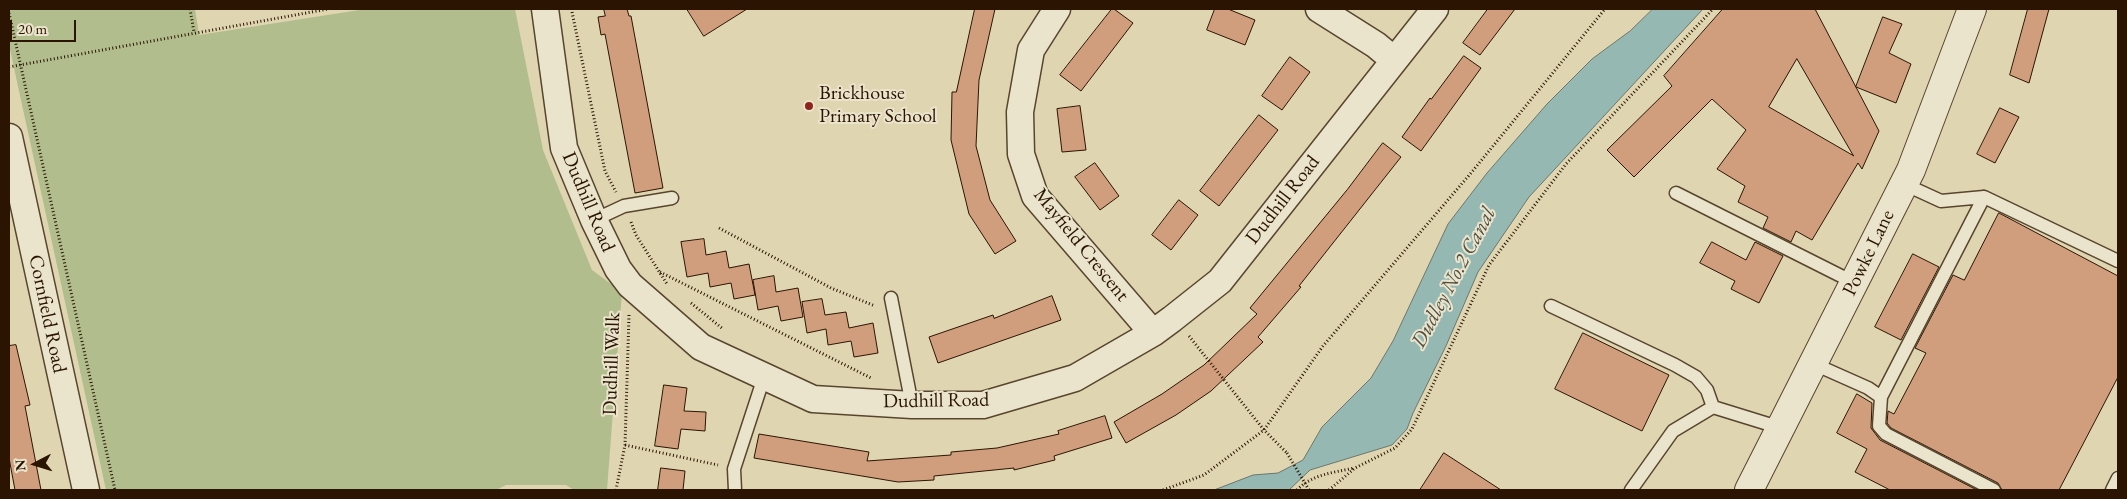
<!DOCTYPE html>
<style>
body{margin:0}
#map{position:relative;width:2127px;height:499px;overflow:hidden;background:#dfd5b1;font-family:"EB Garamond",serif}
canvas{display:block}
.frame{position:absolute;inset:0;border:10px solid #2b1502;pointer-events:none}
.north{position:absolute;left:10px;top:439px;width:50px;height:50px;-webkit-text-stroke:4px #eae4cc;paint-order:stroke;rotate:265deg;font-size:14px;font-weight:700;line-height:20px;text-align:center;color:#2b1502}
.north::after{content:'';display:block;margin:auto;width:18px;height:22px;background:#2b1502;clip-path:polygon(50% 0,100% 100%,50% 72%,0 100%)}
.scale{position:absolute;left:10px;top:20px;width:66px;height:22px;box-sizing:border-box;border:2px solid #2b1502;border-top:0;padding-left:6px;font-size:15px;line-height:18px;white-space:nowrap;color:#2b1502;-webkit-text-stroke:4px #eae4cc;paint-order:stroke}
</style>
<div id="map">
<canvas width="2127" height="499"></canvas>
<div class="frame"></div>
<div class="north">N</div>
<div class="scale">20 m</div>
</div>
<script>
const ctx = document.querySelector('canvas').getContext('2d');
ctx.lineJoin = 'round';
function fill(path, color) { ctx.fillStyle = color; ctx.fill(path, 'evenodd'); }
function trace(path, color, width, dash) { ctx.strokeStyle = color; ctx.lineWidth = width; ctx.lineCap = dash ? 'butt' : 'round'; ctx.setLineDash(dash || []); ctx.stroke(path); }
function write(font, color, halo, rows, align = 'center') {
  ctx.font = font + ' "EB Garamond",serif'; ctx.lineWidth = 4; ctx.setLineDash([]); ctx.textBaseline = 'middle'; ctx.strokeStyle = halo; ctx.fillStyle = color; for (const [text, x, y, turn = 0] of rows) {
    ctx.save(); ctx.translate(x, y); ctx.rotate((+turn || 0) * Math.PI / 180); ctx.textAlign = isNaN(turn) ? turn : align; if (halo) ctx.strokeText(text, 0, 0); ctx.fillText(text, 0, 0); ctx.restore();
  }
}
fill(new Path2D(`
 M9,9H195L199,35L366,9H515L543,150L592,270L622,292L607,490H574L566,485H506L496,490H106L9,45Z`), '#b1bd8c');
const water = new Path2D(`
 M1653,9H1703L1529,197L1478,272L1446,346L1413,413L1407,429L1392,445L1310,470L1289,490H1214L1253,475L1278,473L1303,460L1322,427L1371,378L1393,341L1448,224L1487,173L1547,104L1592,59L1630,31Z`);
fill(water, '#95b8b2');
trace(water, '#6b776c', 1);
const building = new Path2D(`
 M604,9H627L629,16H631L663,188L635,193L605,34L601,35L598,17L605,16Z
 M687,9H747L704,36Z
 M975,9H995L979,80L976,146L990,200L1016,241L995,254L969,214L951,140L952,92H956Z
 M1112,9H1114L1133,23L1081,91L1060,75Z
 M1215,9H1228L1255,20L1245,45L1207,30Z
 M1488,9H1515L1480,55L1463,43Z
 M1723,9H1815L1879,131L1862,169L1858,163L1812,240L1796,231L1791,242L1763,228L1768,217L1738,202L1745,186L1717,169L1746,130L1712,99L1634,177L1607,150L1672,86L1664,76ZM1797,59L1853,155L1854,156L1769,107Z
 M2028,9H2049L2029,83L2010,75Z
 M1883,17L1902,24L1889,53L1911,64L1896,103L1856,87Z
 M1464,56L1481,68L1421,151L1402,137L1430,98L1431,99Z
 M1290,57L1310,72L1282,110L1262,96Z
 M1080,106L1086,150L1062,152L1057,109Z
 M2000,108L2019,117L1995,163L1977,154Z
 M1259,115L1278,130L1219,206L1200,191Z
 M1383,143L1401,157L1299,286L1301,287L1258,337L1263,342L1211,391L1176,415L1126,443L1114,422L1162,394L1204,365L1257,314L1250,308L1347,190Z
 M1095,163L1119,196L1100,210L1075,177Z
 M1179,200L1198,215L1171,250L1152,235Z
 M1999,213L2118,276V377L2059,490H2002L1998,483L1891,428L1887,423L1888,411L1894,414L1926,353L1915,348L1953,275L1964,280Z
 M704,239L706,255L726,251L729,268L749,264L755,295L734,299L731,283L710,287L708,273L687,277L681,242Z
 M1712,242L1746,260L1755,242L1783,256L1759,303L1731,289L1735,281L1700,263Z
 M1913,254L1939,267L1901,340L1875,327Z
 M774,276L776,292L798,288L803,317L781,321L778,306L758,310L753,280Z
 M1052,296L1061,320L938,363L929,337L993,315L994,318Z
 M822,299L825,315L846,312L849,328L873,323L878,353L854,357L851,341L828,345L826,329L807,333L802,302Z
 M1583,333L1669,375L1642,431L1555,389Z
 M16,345L30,405L25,406L41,490H15L9,458V346Z
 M664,385L687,388L684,411L706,412L705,431L681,429L678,449L655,446Z
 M1857,394L1872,403L1871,428L1880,440L1977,490H1890L1855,472L1867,449L1837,433Z
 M1105,416L1112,438L1054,456L1055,460L1014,470V468L934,476V480L898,482L754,458L759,434L869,452L867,461L951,455V452L997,448L1059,434L1058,431Z
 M1444,453L1501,490H1420Z
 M661,468L685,471L683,490H658Z`);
fill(building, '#d09d7d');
trace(building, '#2b1502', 1);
const service = new Path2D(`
 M1904,184L1941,201L1984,197L2118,261
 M1676,193L1855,283
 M594,220L624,206L672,198
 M891,298L912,405
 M1551,306L1675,365L1696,377L1707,390L1713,407
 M1814,364L1868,388L1881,397L1879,426L1886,434L1994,490
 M1881,397L1984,197
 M735,490L734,469L764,377
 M1631,490L1673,431L1713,407L1781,428
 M2112,490L2118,478`);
const minor = new Path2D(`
 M545,9L564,148L594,220L618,269L630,285L701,347L813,399L912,405H983L1075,378L1153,333L1172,319L1220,281L1435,9
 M1057,9L1031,50L1020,112L1021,154L1035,196L1153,333
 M1319,9L1376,45L1394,60
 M9,137L86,490`);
const tertiary = new Path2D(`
 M1749,490L1911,170L1972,9`);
trace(service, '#58452e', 15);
trace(minor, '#58452e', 29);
trace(tertiary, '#58452e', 30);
trace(new Path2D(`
 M190,9L194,32
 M572,12L605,171L616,192
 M9,13L115,490
 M9,67L328,9
 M631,222L636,235L667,284
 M719,228L831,288L875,306
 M660,272L871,378
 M691,303L723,329
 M1189,336L1264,430L1287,453
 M625,445L718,465
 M616,490L625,445L629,315
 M1163,490L1204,475L1264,430L1323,346L1471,173L1605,9
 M1297,490C1313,474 1332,473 1354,468
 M1329,490L1355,468L1395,448L1412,429L1489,265L1566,164L1713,9`), '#2b1502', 3, [1, 2.5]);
trace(service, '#eae4cc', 12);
trace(minor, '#eae4cc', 26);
trace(tertiary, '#eae4cc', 28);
trace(new Path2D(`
 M1287,453L1309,490`), '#2b1502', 3, [1, 2.5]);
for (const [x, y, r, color] of [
 [809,106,5,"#8f2418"]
]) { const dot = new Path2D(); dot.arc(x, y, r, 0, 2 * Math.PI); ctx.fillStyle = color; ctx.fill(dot); trace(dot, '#eae4cc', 2); }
write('20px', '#2b1502', '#eae4cc', [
 ["Brickhouse",819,94],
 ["Primary School",819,117]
], 'left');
write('20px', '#2b1502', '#eae4cc', [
 ["Dudhill Road",1283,200,-52],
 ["Dudhill Road",588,202,67],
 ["Mayfield Crescent",1081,245,51],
 ["Powke Lane",1869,253,-64],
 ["Cornfield Road",47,314,78],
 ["Dudhill Walk",612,364,-88],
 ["Dudhill Road",936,401,-1]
]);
write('italic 21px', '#504e40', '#eae4cc', [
 ["Dudley No.2 Canal",1454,278,-62]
]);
</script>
